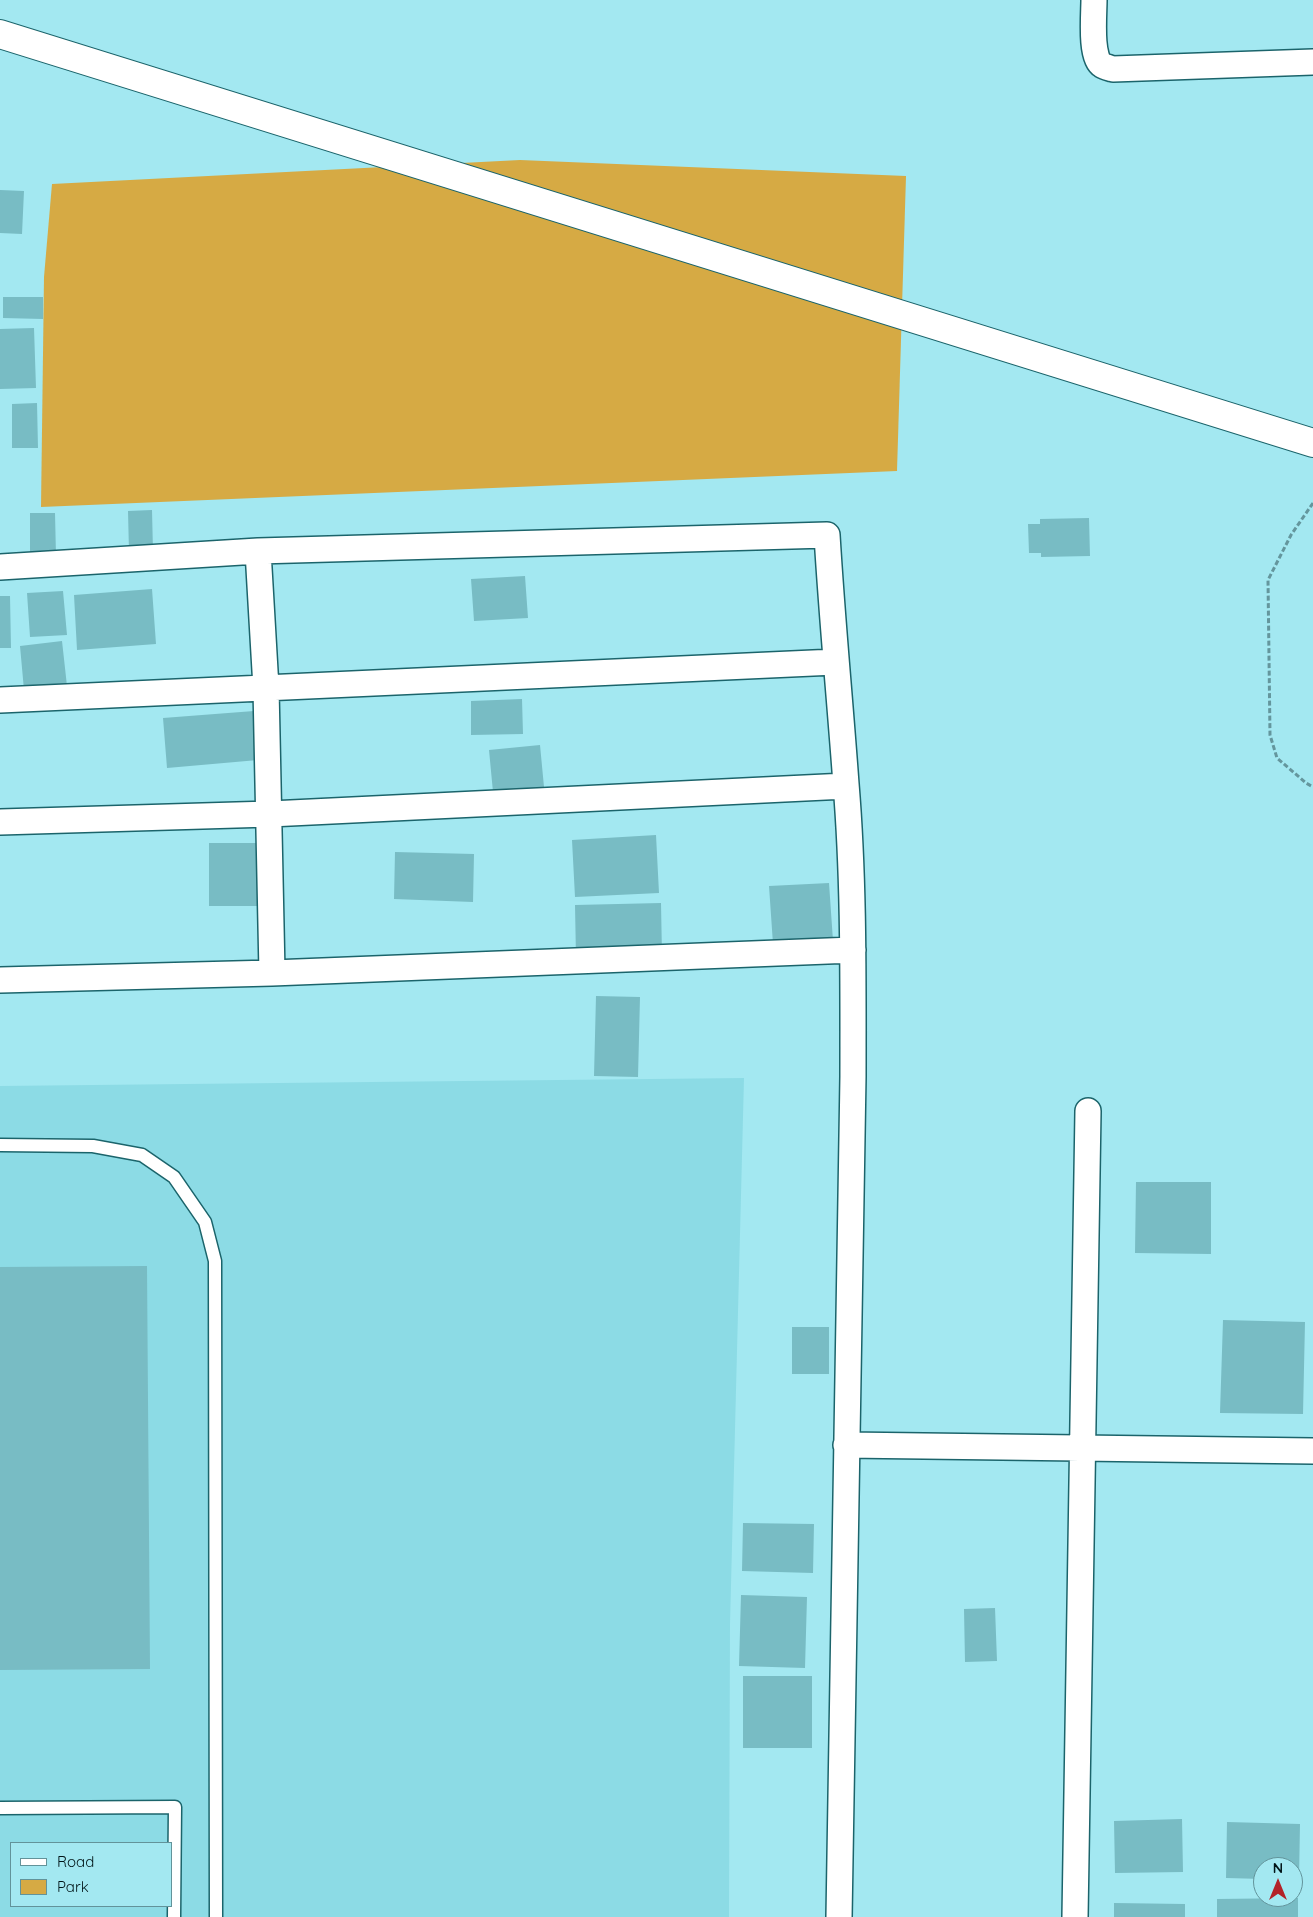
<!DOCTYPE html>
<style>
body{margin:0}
#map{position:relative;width:1313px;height:1917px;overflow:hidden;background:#a3e8f1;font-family:Quicksand,sans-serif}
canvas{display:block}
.legend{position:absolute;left:10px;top:1842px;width:162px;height:65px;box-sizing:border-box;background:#a3e8f1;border:1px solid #62939a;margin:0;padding:6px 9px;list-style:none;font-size:15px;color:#001417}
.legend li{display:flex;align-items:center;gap:10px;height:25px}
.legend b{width:25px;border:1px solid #62939a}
.north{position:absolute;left:1253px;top:1857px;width:50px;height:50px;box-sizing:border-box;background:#a3e8f1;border:1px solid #62939a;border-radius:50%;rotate:0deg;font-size:14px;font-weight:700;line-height:20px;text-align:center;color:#001417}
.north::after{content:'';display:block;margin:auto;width:18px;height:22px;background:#b32228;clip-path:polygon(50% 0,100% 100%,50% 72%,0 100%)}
</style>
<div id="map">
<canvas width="1313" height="1917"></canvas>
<ul class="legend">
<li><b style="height:6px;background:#fff"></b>Road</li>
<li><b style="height:14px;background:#d6aa44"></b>Park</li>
</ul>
<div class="north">N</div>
</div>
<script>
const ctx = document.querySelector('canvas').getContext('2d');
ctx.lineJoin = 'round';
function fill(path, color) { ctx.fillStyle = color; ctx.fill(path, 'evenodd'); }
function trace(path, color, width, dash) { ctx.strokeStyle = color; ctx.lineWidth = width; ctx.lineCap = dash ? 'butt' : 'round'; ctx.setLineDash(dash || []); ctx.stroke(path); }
fill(new Path2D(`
 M744,1078L730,1624L729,1917H0V1086ZM11,1843H171V1906H11Z`), '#8cdbe5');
fill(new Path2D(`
 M520,160L906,176L897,471L41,507L44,277L52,184Z`), '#d6aa44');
fill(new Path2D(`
 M0,190L24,191L22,234L0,233Z
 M3,297H43V319L3,318Z
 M34,328L36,388L0,389V329Z
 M37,403L38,448H12V404Z
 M152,510L153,552H129L128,511Z
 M30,513H55L56,556L30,557Z
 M1089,518L1090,556L1041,557V553H1029L1028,524H1040V519Z
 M525,576L528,618L474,621L471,579Z
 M152,589L156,644L77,650L74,595Z
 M63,591L67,635L30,637L27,593Z
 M0,596H10L11,648H0Z
 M62,641L67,686L24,690L20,646Z
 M522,699L523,734L471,735V701Z
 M254,711L258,760L167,768L163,718Z
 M540,745L544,787L493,792L489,750Z
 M656,835L659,893L575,897L572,840Z
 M209,843H258L257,906H209Z
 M395,852L474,854L473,902L394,899Z
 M829,883L833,941L773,944L769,886Z
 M661,903L662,956L576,958L575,905Z
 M596,996L640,997L638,1077L594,1076Z
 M1136,1182H1211V1254L1135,1253Z
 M147,1266L150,1669L0,1670V1267Z
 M1223,1320L1305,1322L1303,1414L1220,1413Z
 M792,1327H829V1374H792Z
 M743,1523L814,1524L813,1573L742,1571Z
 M741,1595L807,1597L805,1668L739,1666Z
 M995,1608L997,1661L965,1662L964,1609Z
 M743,1676H812V1748H743Z
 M1182,1819L1183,1872L1115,1873L1114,1821Z
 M1227,1822L1300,1824L1299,1879H1293V1867H1263V1879L1226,1878Z
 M1298,1898V1917H1217V1899Z
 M1114,1903L1185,1904V1917H1114Z`), '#78bcc4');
const service = new Path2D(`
 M0,1145L93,1146L142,1155L174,1177L205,1222L215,1261L216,1917
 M0,1808L175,1807L174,1917`);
const minor = new Path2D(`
 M1094,0C1094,14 1090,58 1102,65C1105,67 1110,68 1113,69L1313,62
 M258,551L266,688L272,973
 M0,567L258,551L827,535C832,619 840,701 846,784C854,881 853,979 853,1076L839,1917
 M0,700L835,662
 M0,822L270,814L846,786
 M0,980L272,973L853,950
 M846,1445L1313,1451
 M1075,1917L1088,1111`);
const primary = new Path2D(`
 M0,34L1313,443`);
trace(service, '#1b646b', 15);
trace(minor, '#1b646b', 28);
trace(primary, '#1b646b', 30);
trace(new Path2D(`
 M1313,503L1291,535L1268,580L1270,735L1277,758L1306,783L1313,787`), '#64969d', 3, [5, 2.5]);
trace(service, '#fff', 12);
trace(minor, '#fff', 25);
trace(primary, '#fff', 28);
</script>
